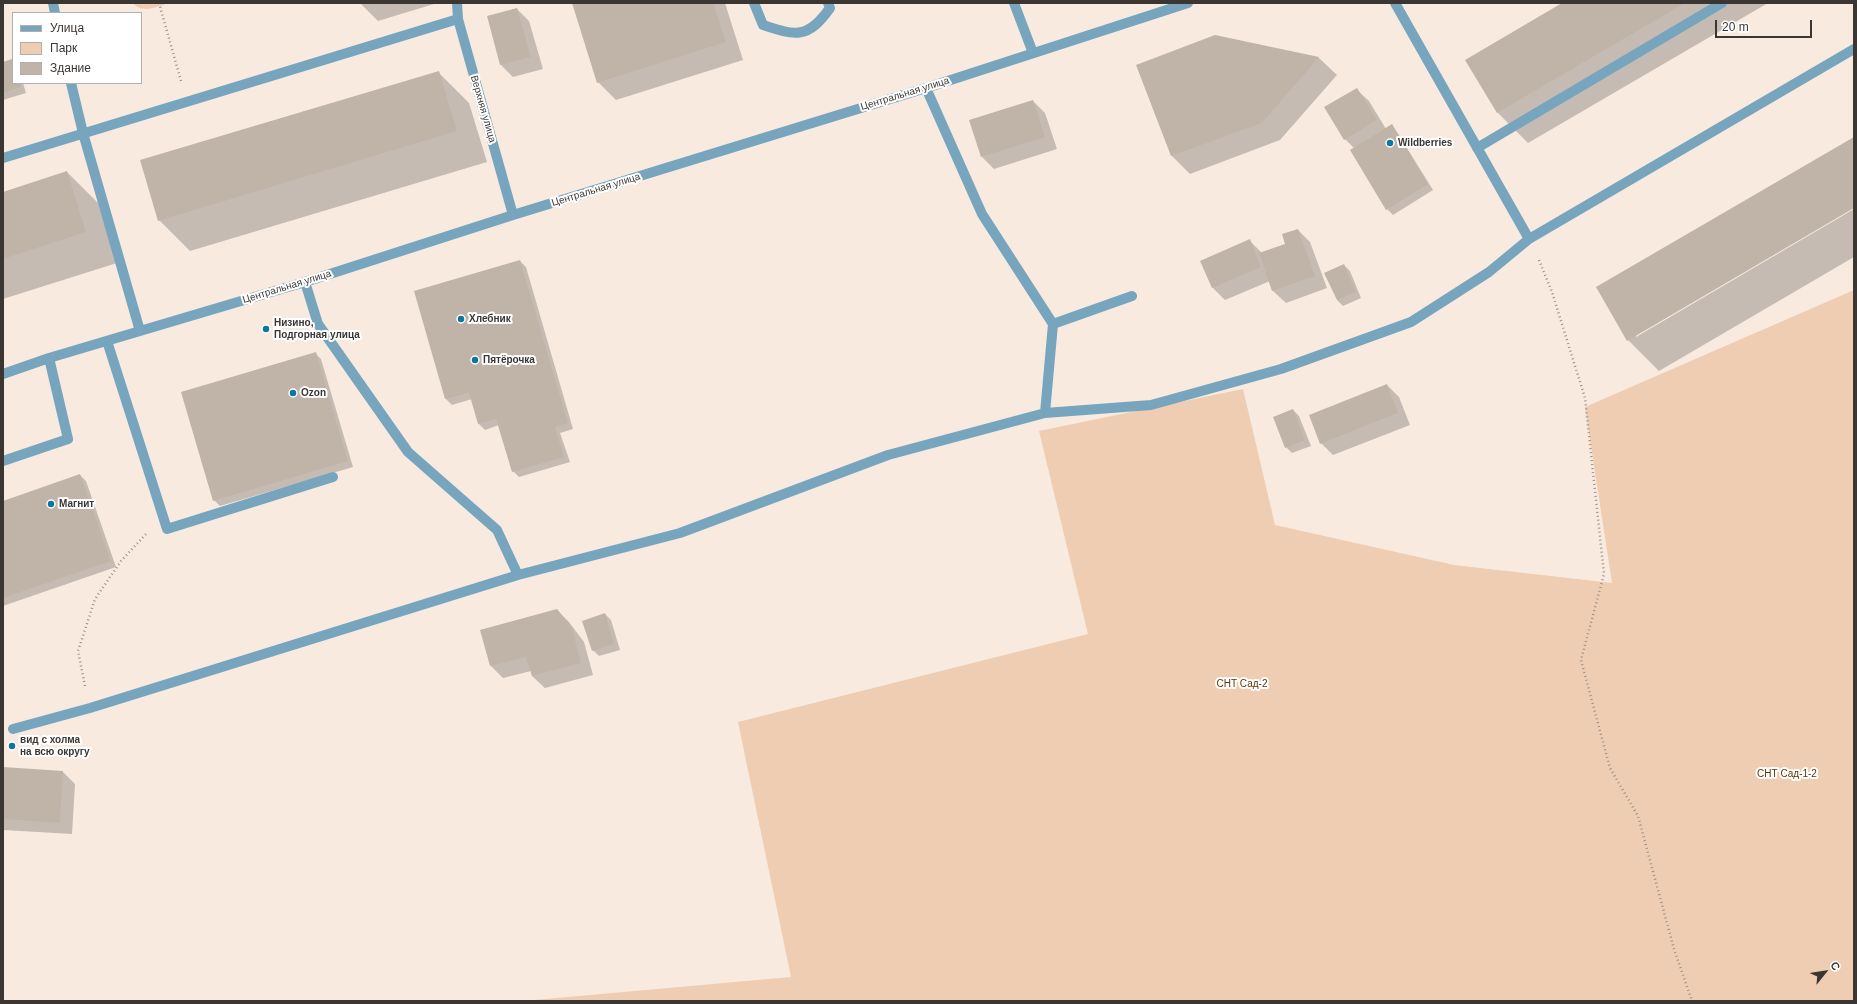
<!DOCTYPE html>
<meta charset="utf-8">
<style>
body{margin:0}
#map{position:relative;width:1857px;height:1004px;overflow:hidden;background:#f8eadf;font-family:Helvetica,sans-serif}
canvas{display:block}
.frame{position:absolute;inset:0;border:4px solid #3b3632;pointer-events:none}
.legend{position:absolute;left:12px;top:12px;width:130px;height:72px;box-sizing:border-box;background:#fff;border:1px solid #b1afad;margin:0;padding:5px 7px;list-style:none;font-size:12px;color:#3b3632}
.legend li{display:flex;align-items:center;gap:8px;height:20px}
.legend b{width:20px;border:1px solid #b1afad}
.north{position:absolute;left:1805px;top:952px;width:40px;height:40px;-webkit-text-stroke:3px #fff;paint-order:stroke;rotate:60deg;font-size:11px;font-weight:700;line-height:16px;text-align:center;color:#3b3632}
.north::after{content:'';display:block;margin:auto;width:14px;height:18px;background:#3b3632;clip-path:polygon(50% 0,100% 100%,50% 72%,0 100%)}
.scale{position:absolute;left:1715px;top:20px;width:97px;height:18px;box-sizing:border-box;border:2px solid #3b3632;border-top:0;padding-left:5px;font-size:12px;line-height:14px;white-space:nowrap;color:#3b3632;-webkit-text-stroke:3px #fff;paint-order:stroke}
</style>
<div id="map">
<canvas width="1857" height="1004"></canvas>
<div class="frame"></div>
<ul class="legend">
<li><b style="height:5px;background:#78a5be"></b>Улица</li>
<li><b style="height:11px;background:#efcdb2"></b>Парк</li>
<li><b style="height:11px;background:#c0b3a8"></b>Здание</li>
</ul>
<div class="north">С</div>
<div class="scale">20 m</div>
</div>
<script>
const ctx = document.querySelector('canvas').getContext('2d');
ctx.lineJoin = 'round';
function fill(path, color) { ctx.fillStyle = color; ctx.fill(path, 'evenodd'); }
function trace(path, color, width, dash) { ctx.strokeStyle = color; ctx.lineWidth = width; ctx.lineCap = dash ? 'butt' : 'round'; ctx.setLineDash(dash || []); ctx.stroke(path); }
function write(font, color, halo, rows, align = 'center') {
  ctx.font = font + ' Helvetica,sans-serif'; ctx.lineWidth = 4; ctx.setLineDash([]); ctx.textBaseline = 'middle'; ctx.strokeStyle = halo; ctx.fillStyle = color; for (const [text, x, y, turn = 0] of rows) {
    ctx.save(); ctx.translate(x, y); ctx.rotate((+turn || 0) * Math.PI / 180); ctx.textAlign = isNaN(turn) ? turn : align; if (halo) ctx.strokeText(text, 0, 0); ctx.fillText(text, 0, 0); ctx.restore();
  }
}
fill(new Path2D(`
 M133,3H168C157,7 142,14 133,3Z
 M1854,290V1001H523L791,977L738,722L1088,634L1039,431L1243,389L1275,525L1454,565L1612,583L1585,407Z`), '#efcdb2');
fill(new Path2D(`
 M360,3H434V4L378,21Z
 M573,3H725L743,60L616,100L598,82Z
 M1564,3H1768L1528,143L1498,113L1467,60Z
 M517,9L529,21L543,69L513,77L501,65L488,17Z
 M1215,36L1319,58L1337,75L1280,140L1190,174L1172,156L1137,66Z
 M12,60L13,83H23L26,93L3,100V63Z
 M438,72L469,103L487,162L190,251L159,220Z
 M1356,89L1369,101L1386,129L1391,126L1397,132L1433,190L1393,215L1387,209L1354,148L1345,139Z
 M1033,101L1045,113L1057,149L994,169L982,157Z
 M1854,138V207L1636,335V337L1854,209V257L1659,371L1628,340Z
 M67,172L98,203L117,263L3,299V193Z
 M1298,230L1310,242L1327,288L1286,303L1273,291L1270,281L1225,300L1213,288L1201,261L1249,240L1262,253L1287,244Z
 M520,261L526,267L573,429L560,433L570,462L519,477L513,471L499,425L485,430L479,424L472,399L452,405L446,399L415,292Z
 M1344,265L1350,271L1361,298L1343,306L1337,300Z
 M315,353L321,359L353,467L220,506L214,500Z
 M1387,385L1399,397L1410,425L1333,455L1321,443Z
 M1293,410L1299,416L1311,446L1292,453L1286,447Z
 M80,475L86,481L116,567L3,606V502Z
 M557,610L569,622L584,642L593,675L545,688L532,676L531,671L503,678L491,666L481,630Z
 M605,614L611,620L620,650L599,656L593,650Z
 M3,768L63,772L75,784L72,834L3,830Z`), '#0003');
fill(new Path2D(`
 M572,3H713L726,42L597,83Z
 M1562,3H1685L1497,113L1465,60Z
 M517,8L531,57L500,65L487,16Z
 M1215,35L1319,57L1262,123L1171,156L1136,65Z
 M12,59L13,83H19L21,87L3,93V62Z
 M439,71L457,131L158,221L140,160Z
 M1357,88L1377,120L1344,140L1324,107Z
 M1033,100L1045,137L981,157L969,120Z
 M1392,124L1428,184L1386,210L1350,150Z
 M1854,137V208L1627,341L1596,287Z
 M67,171L86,232L3,259V192Z
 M1298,229L1315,276L1272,291L1259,253L1285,244L1282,234Z
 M1250,239L1261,267L1212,288L1200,261Z
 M520,260L568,423L555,427L564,457L512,472L496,419L478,424L469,393L445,399L414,291Z
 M1344,264L1356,292L1337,300L1324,273Z
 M316,352L348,461L213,501L181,392Z
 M1387,384L1398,413L1320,444L1309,415Z
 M1293,409L1305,440L1285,448L1273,417Z
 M80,474L111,561L3,598V501Z
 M557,609L572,628L581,663L532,676L526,657L490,666L480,630Z
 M605,613L614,644L592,651L582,621Z
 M3,767L63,771L60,823L3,819Z`), '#c0b3a8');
trace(new Path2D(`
 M159,3L181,81
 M1539,260L1552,292L1585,398L1604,574L1581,660L1610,768L1638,816L1674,949L1692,1001
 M85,686L78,651L95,599L121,561L146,534`), '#9a9189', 2.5, [1, 3]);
trace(new Path2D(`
 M53,3L55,13
 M457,3L458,19L513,215
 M754,3L763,25C796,36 808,39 830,8L828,3
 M1014,3L1033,53
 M1395,3L1529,239
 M71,83L83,133L140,331
 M926,88L982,214L1053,324L1045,413
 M1477,148L1722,3
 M3,158L458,19
 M305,282L318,324L408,452L497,530L518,575
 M1053,324L1132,296
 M107,341L167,529L333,477
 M3,374L49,358L305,282L513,215L926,88L1188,3
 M3,461L68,439L49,358
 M13,729L90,708L518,575L680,533L888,455L1045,413L1151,405L1281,369L1411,322L1489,272L1529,239L1854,49`), '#78a5be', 10);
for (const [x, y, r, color] of [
 [1390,143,4,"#0e76a1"],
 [461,319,4,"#0e76a1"],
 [266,329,4,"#0e76a1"],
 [475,360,4,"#0e76a1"],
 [293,393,4,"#0e76a1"],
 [51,504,4,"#0e76a1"],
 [12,746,4,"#0e76a1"]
]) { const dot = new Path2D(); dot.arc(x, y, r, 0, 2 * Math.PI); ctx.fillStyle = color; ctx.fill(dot); trace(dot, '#fff', 1.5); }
write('10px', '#3b3632', '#fff', [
 ["Центральная улица",905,94,-17],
 ["Верхняя улица",483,109,74],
 ["Центральная улица",596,190,-17],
 ["Центральная улица",287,287,-17]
]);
write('bold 10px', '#3b3632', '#fff', [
 ["Wildberries",1398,143],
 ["Хлебник",469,319],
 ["Низино,",274,323],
 ["Подгорная улица",274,335],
 ["Пятёрочка",483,360],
 ["Ozon",301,393],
 ["Магнит",59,504],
 ["вид с холма",20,740],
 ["на всю округу",20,752]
], 'left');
write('10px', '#5f3302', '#fff', [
 ["СНТ Сад-2",1242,684],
 ["СНТ Сад-1-2",1787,774]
]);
</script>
